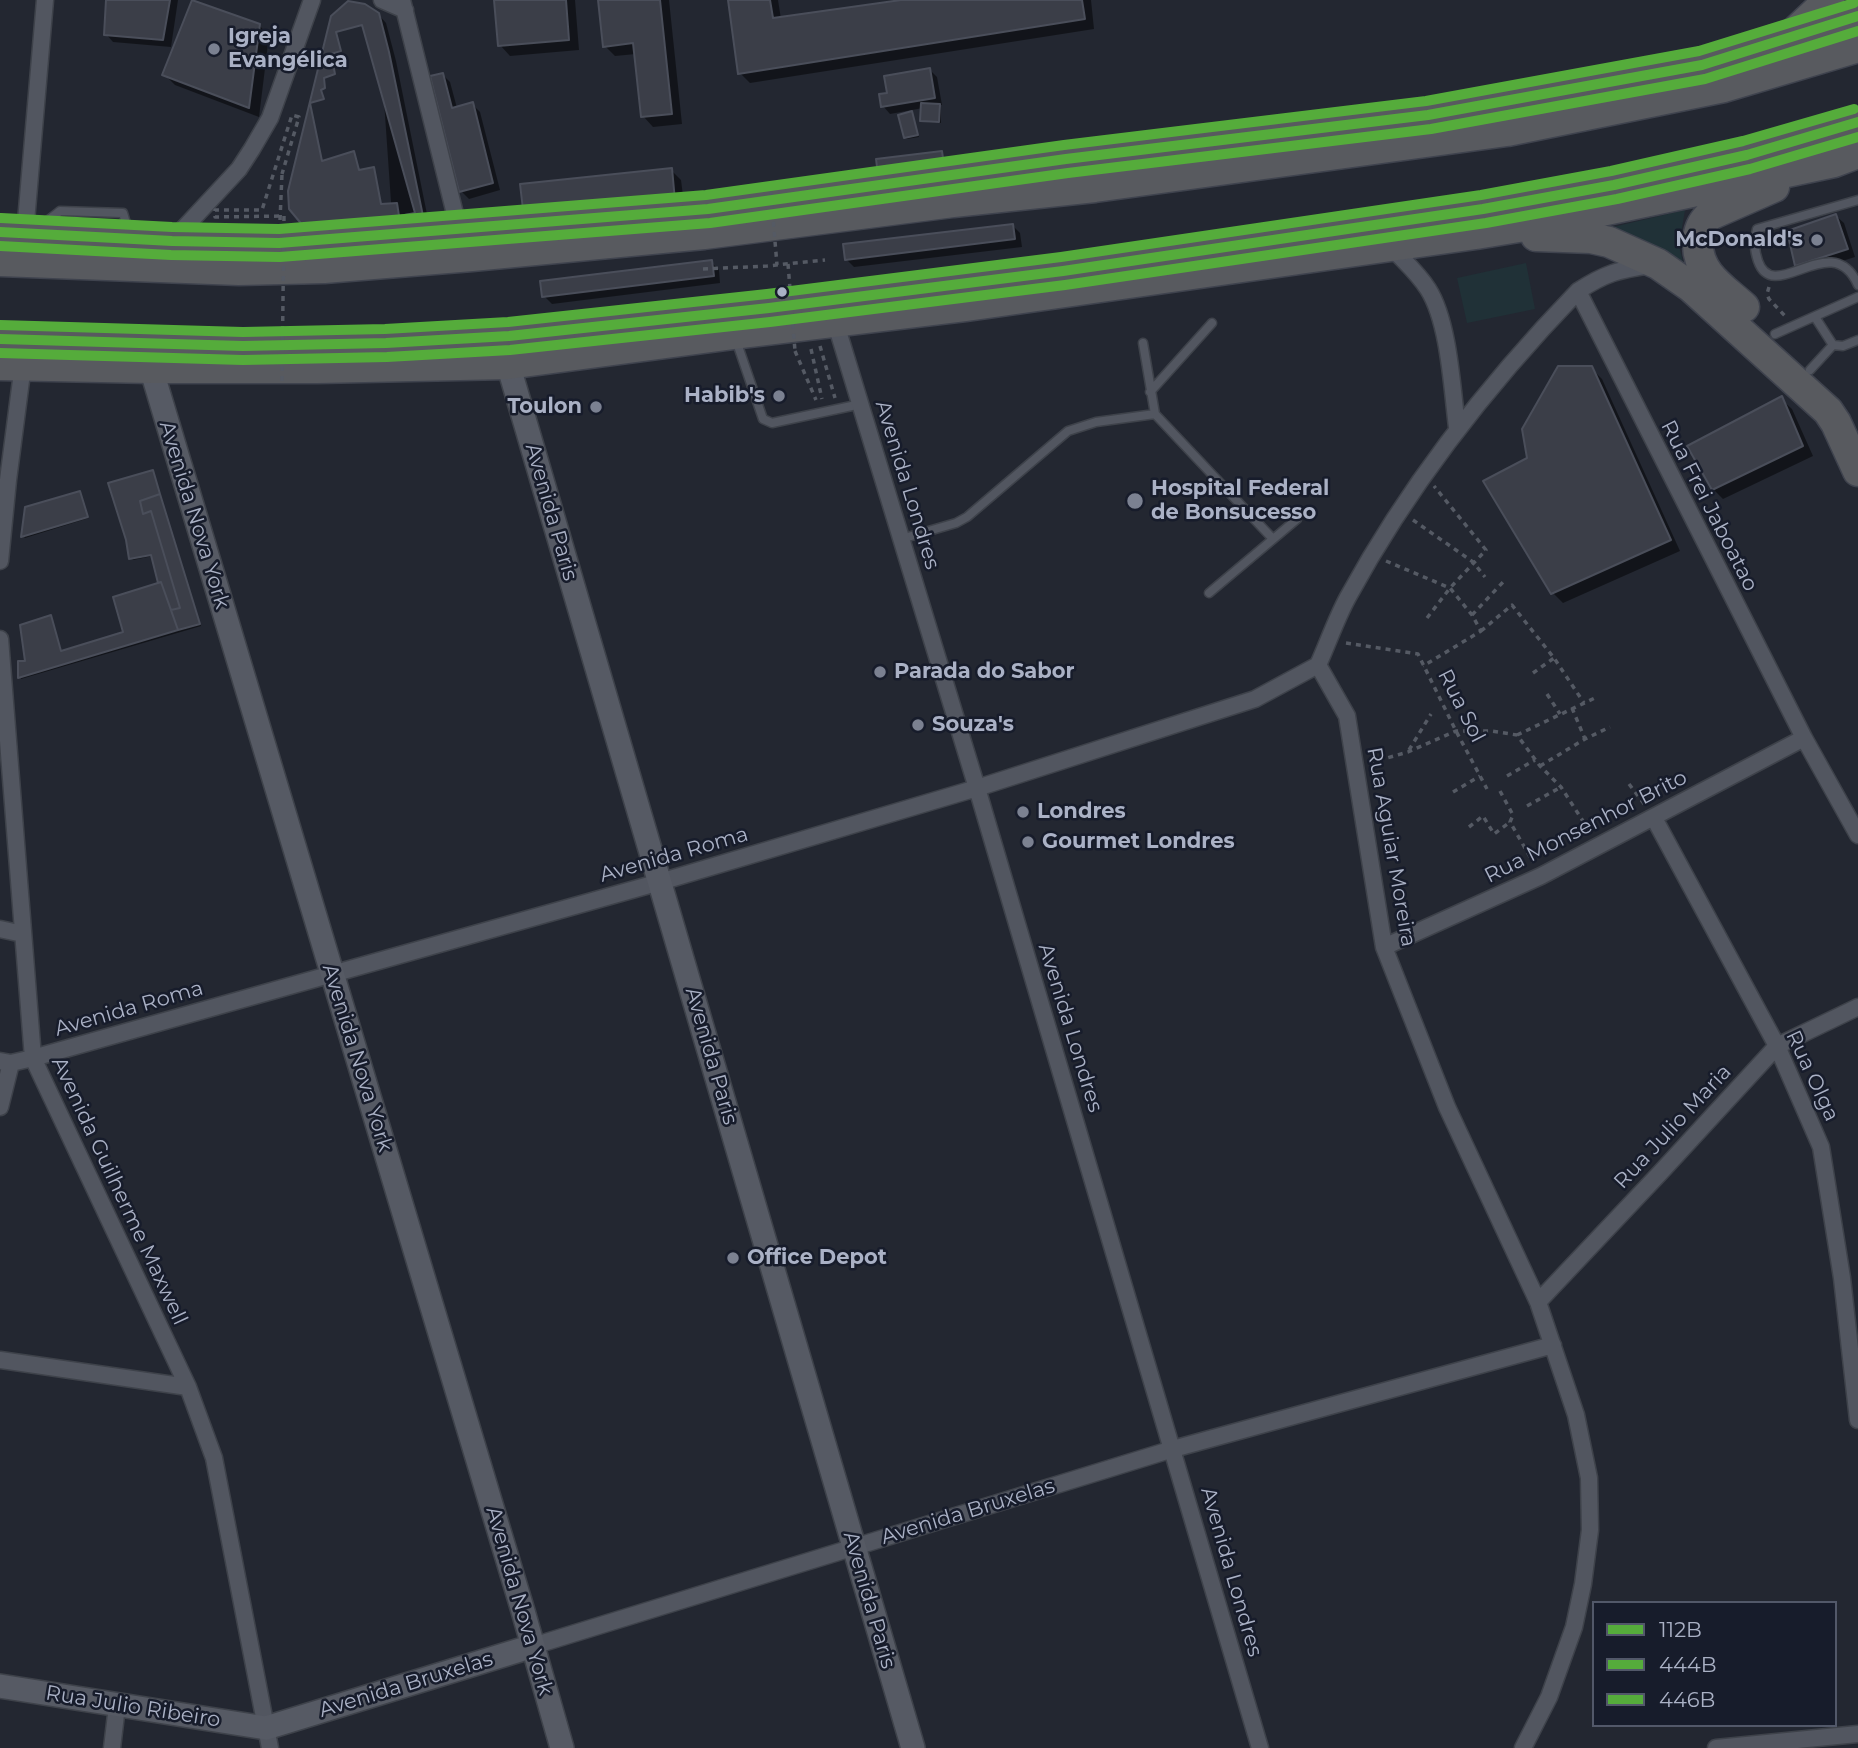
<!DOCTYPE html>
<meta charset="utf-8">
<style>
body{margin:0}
#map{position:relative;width:1858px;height:1748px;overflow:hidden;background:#232731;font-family:Montserrat,sans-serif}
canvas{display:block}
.legend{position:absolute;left:1592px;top:1601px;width:245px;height:126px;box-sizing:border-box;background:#171c2b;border:2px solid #525869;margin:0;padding:9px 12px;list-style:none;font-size:21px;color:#aab1c5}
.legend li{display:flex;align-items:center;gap:14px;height:35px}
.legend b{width:35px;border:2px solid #525869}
</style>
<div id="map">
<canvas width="1858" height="1748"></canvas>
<ul class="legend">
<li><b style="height:9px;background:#55ac3b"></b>112B</li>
<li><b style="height:9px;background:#55ac3b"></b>444B</li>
<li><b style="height:9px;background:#55ac3b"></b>446B</li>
</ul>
</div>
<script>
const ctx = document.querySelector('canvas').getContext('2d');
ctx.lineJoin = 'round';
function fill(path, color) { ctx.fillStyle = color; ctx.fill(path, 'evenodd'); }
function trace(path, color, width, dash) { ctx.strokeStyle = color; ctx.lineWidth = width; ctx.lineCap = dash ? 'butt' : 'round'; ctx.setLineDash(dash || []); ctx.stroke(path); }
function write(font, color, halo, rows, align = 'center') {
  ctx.font = font + ' Montserrat,sans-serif'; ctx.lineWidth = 5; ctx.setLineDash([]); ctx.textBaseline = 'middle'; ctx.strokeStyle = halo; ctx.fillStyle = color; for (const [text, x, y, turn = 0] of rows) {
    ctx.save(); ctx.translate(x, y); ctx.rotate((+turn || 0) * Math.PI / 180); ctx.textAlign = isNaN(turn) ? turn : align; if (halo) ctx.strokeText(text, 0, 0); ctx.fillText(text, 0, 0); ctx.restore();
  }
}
fill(new Path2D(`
 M1685,210L1679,245L1683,262L1669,253L1613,227Z
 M1526,263L1535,309L1467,323L1457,278Z`), '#203137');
fill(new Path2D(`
 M108,0H178L171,47L113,42L106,34Z
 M496,0H575L579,50L510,56L500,45Z
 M600,0H669L682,124L653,127L643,116L636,54L615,56L605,46Z
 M730,0H778L781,19L913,0H1091L1094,29L750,83L740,73Z
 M378,14L386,23L396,61L429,224L393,231Z
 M259,25L269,36L259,117L175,85L164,74Z
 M930,70L937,77L942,105H939L941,108V123L924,122L923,108L890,114L883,106L889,94Z
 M443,75L450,82L457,108L472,104L480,112L500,190L469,199L461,191Z
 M912,113L919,137L907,139L905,138Z
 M671,170L681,180L685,211L526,217Z
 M1836,216L1844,223L1855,257L1804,273L1797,265Z
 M1012,225L1020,233L1022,247L854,267L846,259Z
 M711,262L719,270L720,283L552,304L544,296Z
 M1591,368L1602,379L1680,551L1563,603L1553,593L1529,459Z
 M1781,399L1792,409L1813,456L1723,499L1713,489Z
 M152,472L201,626L21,679L20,663L27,662L52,619L62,652L125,633L160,584L153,556L133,560L131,558Z
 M80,493L89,518L25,538L23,536L27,509Z`), '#0007');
const building = new Path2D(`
 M106,0H170L163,40L104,35Z
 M192,0L260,24L249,108L162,75Z
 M494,0H566L569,40L498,46Z
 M598,0H660L672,114L641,117L633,43L603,47Z
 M728,0H770L773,18L901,0H1082L1085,19L738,74Z
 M348,1L365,4L379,13L389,52L423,216L385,224L304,227L289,209L288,191L331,16Z
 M362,25L415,213L399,216L397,203L381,204L374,167L359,170L354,151L322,161L310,103L324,99L321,90L325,88L324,78L335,74L331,54L341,51L336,32Z
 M930,68L935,98L881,107L879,94L887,93L884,76Z
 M443,73L452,108L473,102L493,183L459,192L430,76Z
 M921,103L940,104L939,122L920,121Z
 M912,111L918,135L904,138L898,115Z
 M942,151L944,166L878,175L876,159Z
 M672,168L675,201L524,218L520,184Z
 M1836,214L1848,249L1795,266L1787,231Z
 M1013,224L1015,239L845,260L843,244Z
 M712,260L714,276L542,297L540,281Z
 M1558,366H1592L1671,540L1551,594L1483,481L1527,458L1522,429Z
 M1782,396L1803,446L1712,490L1687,446Z
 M153,470L160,494L140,501L143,514L151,511L180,608L171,610L161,582L158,583L151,555L129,559L126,540L108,483Z
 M80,491L88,517L21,537L25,507Z
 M160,494L200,624L178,630L171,610L180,608L151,511L143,514L140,501Z
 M161,582L178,630L18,678V661H25L20,625L51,615L61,651L123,632L113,597Z`);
fill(building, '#3b3e48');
trace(building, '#4a4e5a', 2);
const lane = new Path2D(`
 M1858,200L1757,229C1754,241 1754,249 1758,261C1774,307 1832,226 1858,285
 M42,225L60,211L123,213L129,233
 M1815,317L1833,345L1843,346L1858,340
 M1775,334L1858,297
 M736,340L763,419L772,423L861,404
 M1143,343L1155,414L1273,539
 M1810,370L1833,345
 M1150,392L1212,323
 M901,539L956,523L967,517L1068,431L1096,422L1155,414
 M1209,593L1297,519`);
const street = new Path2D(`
 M382,0L405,10
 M402,0L459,230
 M25,233L45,0
 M172,241L239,169L252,149L270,118L312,0
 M1391,247C1404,261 1418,273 1428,289C1449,322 1452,388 1457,427
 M1578,291L1804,738L1858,835
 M835,321L977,788L1260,1748
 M0,561L8,480L23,365
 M0,639L33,1058L188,1387L214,1458L270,1748
 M1318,665L1347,716L1384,947L1447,1107L1538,1302L1576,1415L1589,1478L1590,1530L1583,1584L1574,1627L1549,1697L1523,1748
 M1318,665C1328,643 1336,619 1348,597C1410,483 1488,384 1578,291C1606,273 1618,270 1650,265
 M1654,818L1777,1046L1821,1147L1842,1278L1858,1420
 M0,929L23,934
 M1384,947L1541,876L1804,738
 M0,1061L11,1063L33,1058L660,882L977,788L1255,699L1318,665
 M0,1107L11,1063
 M1538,1302L1660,1173L1777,1046L1858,1007
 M0,1360L188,1387
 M533,1646L1173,1449L1553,1345
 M112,1748L117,1706
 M1716,1748L1858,1734`);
const secondary = new Path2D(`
 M508,364L913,1748
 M151,368L523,1611L562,1748
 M0,1686L266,1728L533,1646`);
const highway = new Path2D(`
 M1794,33L1829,0
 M0,232L172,241L279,243L708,209L1066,159L1428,115L1702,65L1858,16
 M1536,236L1591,238L1609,242L1658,264L1691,287L1828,411L1836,423L1858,471
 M0,261L239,270L324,268L472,256L704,234L953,202L1095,187L1507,131L1724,87L1858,47
 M1744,307C1723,288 1697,273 1698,243C1698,231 1701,223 1710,215L1774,187
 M0,339L243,346L386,343L509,336L769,308L1063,271L1483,209L1614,185L1747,155L1858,122
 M0,365L151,368H318L508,364L734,334L965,306L1476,234L1549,222L1834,162L1858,153`);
trace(lane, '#3e424a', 11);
trace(street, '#3e424a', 19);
trace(secondary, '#3e424a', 26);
trace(highway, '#3f434e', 33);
trace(new Path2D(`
 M280,220L282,174
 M703,269L767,266L825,260
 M1769,287L1767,294L1769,299L1786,317
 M820,346L835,398
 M811,349L822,399
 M795,351L816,400
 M1413,520L1473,562L1485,577
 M1386,561L1450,588L1472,615L1481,631L1423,666
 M1472,615L1505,580
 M1427,618L1450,588L1486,550L1434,486
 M1481,631L1512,605L1554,658L1584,703
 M1346,643L1418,654L1456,731L1487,789
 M1533,673L1554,658
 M1547,694L1560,714
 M1572,708L1585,739
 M1517,735L1597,697
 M1409,750L1431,714
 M1369,763L1408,752L1456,731H1491L1517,735L1540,766L1561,787L1590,832
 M1540,766L1585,739L1610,727
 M1507,776L1535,760
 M1629,784L1645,805
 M1500,791L1513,815L1510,822L1533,862
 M1453,792L1480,776
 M1527,806L1561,787
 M1469,827L1483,816L1494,834L1510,822`), '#555a64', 3.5, [5, 5]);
trace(lane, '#525660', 8);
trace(street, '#525660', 16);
trace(secondary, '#565a64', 23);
trace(highway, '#585a5f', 30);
trace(new Path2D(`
 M770,182L777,265
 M788,264L795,351
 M282,381L284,216L215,217V210H262L292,115L299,117L282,174`), '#555a64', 3.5, [5, 5]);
trace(new Path2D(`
 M0,232L172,241L279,243L708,209L1066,159L1428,115L1702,65L1858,16
 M0,339L243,346L386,343L509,336L769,308L1063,271L1483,209L1614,185L1747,155L1858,122`), '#55ac3b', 10);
trace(new Path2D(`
 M0,246L171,255L280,257L710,223L1068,173L1431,129L1705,79L1858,31
 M0,353L243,360L387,357L510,350L770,322L1065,285L1486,223L1617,199L1750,169L1858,137`), '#55ac3b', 10);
trace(new Path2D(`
 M1,218L172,227L279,229L706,195L1064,145L1426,101L1699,51L1854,3
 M0,325L243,332L385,329L508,322L767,294L1061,257L1481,195L1611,171L1743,141L1854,109`), '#55ac3b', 10);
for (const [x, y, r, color] of [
 [214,49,7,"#7b8191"],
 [1817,240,7,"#7b8191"],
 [782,292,6,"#aab1c5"],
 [779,396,7,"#7b8191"],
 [596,407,7,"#7b8191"],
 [1135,501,9,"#7b8191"],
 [880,672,7,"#7b8191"],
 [918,725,7,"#7b8191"],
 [1023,812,7,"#7b8191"],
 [1028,842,7,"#7b8191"],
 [733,1258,7,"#7b8191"]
]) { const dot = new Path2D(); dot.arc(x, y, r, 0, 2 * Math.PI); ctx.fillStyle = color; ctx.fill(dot); trace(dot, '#171c2b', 2.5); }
write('bold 21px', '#aab1c5', '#171c2b', [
 ["Igreja",228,37],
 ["Evangélica",228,61],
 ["McDonald's",1803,240,"right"],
 ["Habib's",765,396,"right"],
 ["Toulon",582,407,"right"],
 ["Hospital Federal",1151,489],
 ["de Bonsucesso",1151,513],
 ["Parada do Sabor",894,672],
 ["Souza's",932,725],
 ["Londres",1037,812],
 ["Gourmet Londres",1042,842],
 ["Office Depot",747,1258]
], 'left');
write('21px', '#aab1c5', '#171c2b', [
 ["Avenida Londres",907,485,73],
 ["Rua Frei Jaboatao",1709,506,63],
 ["Avenida Paris",551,512,74],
 ["Avenida Nova York",194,515,73],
 ["Rua Sol",1461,706,63],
 ["Rua Monsenhor Brito",1586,827,-27],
 ["Rua Aguiar Moreira",1391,847,80],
 ["Avenida Roma",674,855,-16],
 ["Avenida Roma",129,1009,-16],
 ["Avenida Londres",1070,1028,73],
 ["Avenida Paris",711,1056,74],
 ["Avenida Nova York",357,1058,73],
 ["Rua Olga",1812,1076,65],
 ["Rua Julio Maria",1673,1127,-47],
 ["Avenida Guilherme Maxwell",119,1191,65],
 ["Avenida Bruxelas",968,1512,-17],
 ["Avenida Londres",1231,1572,74],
 ["Avenida Paris",869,1600,74],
 ["Avenida Nova York",519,1601,74],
 ["Avenida Bruxelas",406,1685,-17],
 ["Rua Julio Ribeiro",133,1707,9]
]);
</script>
